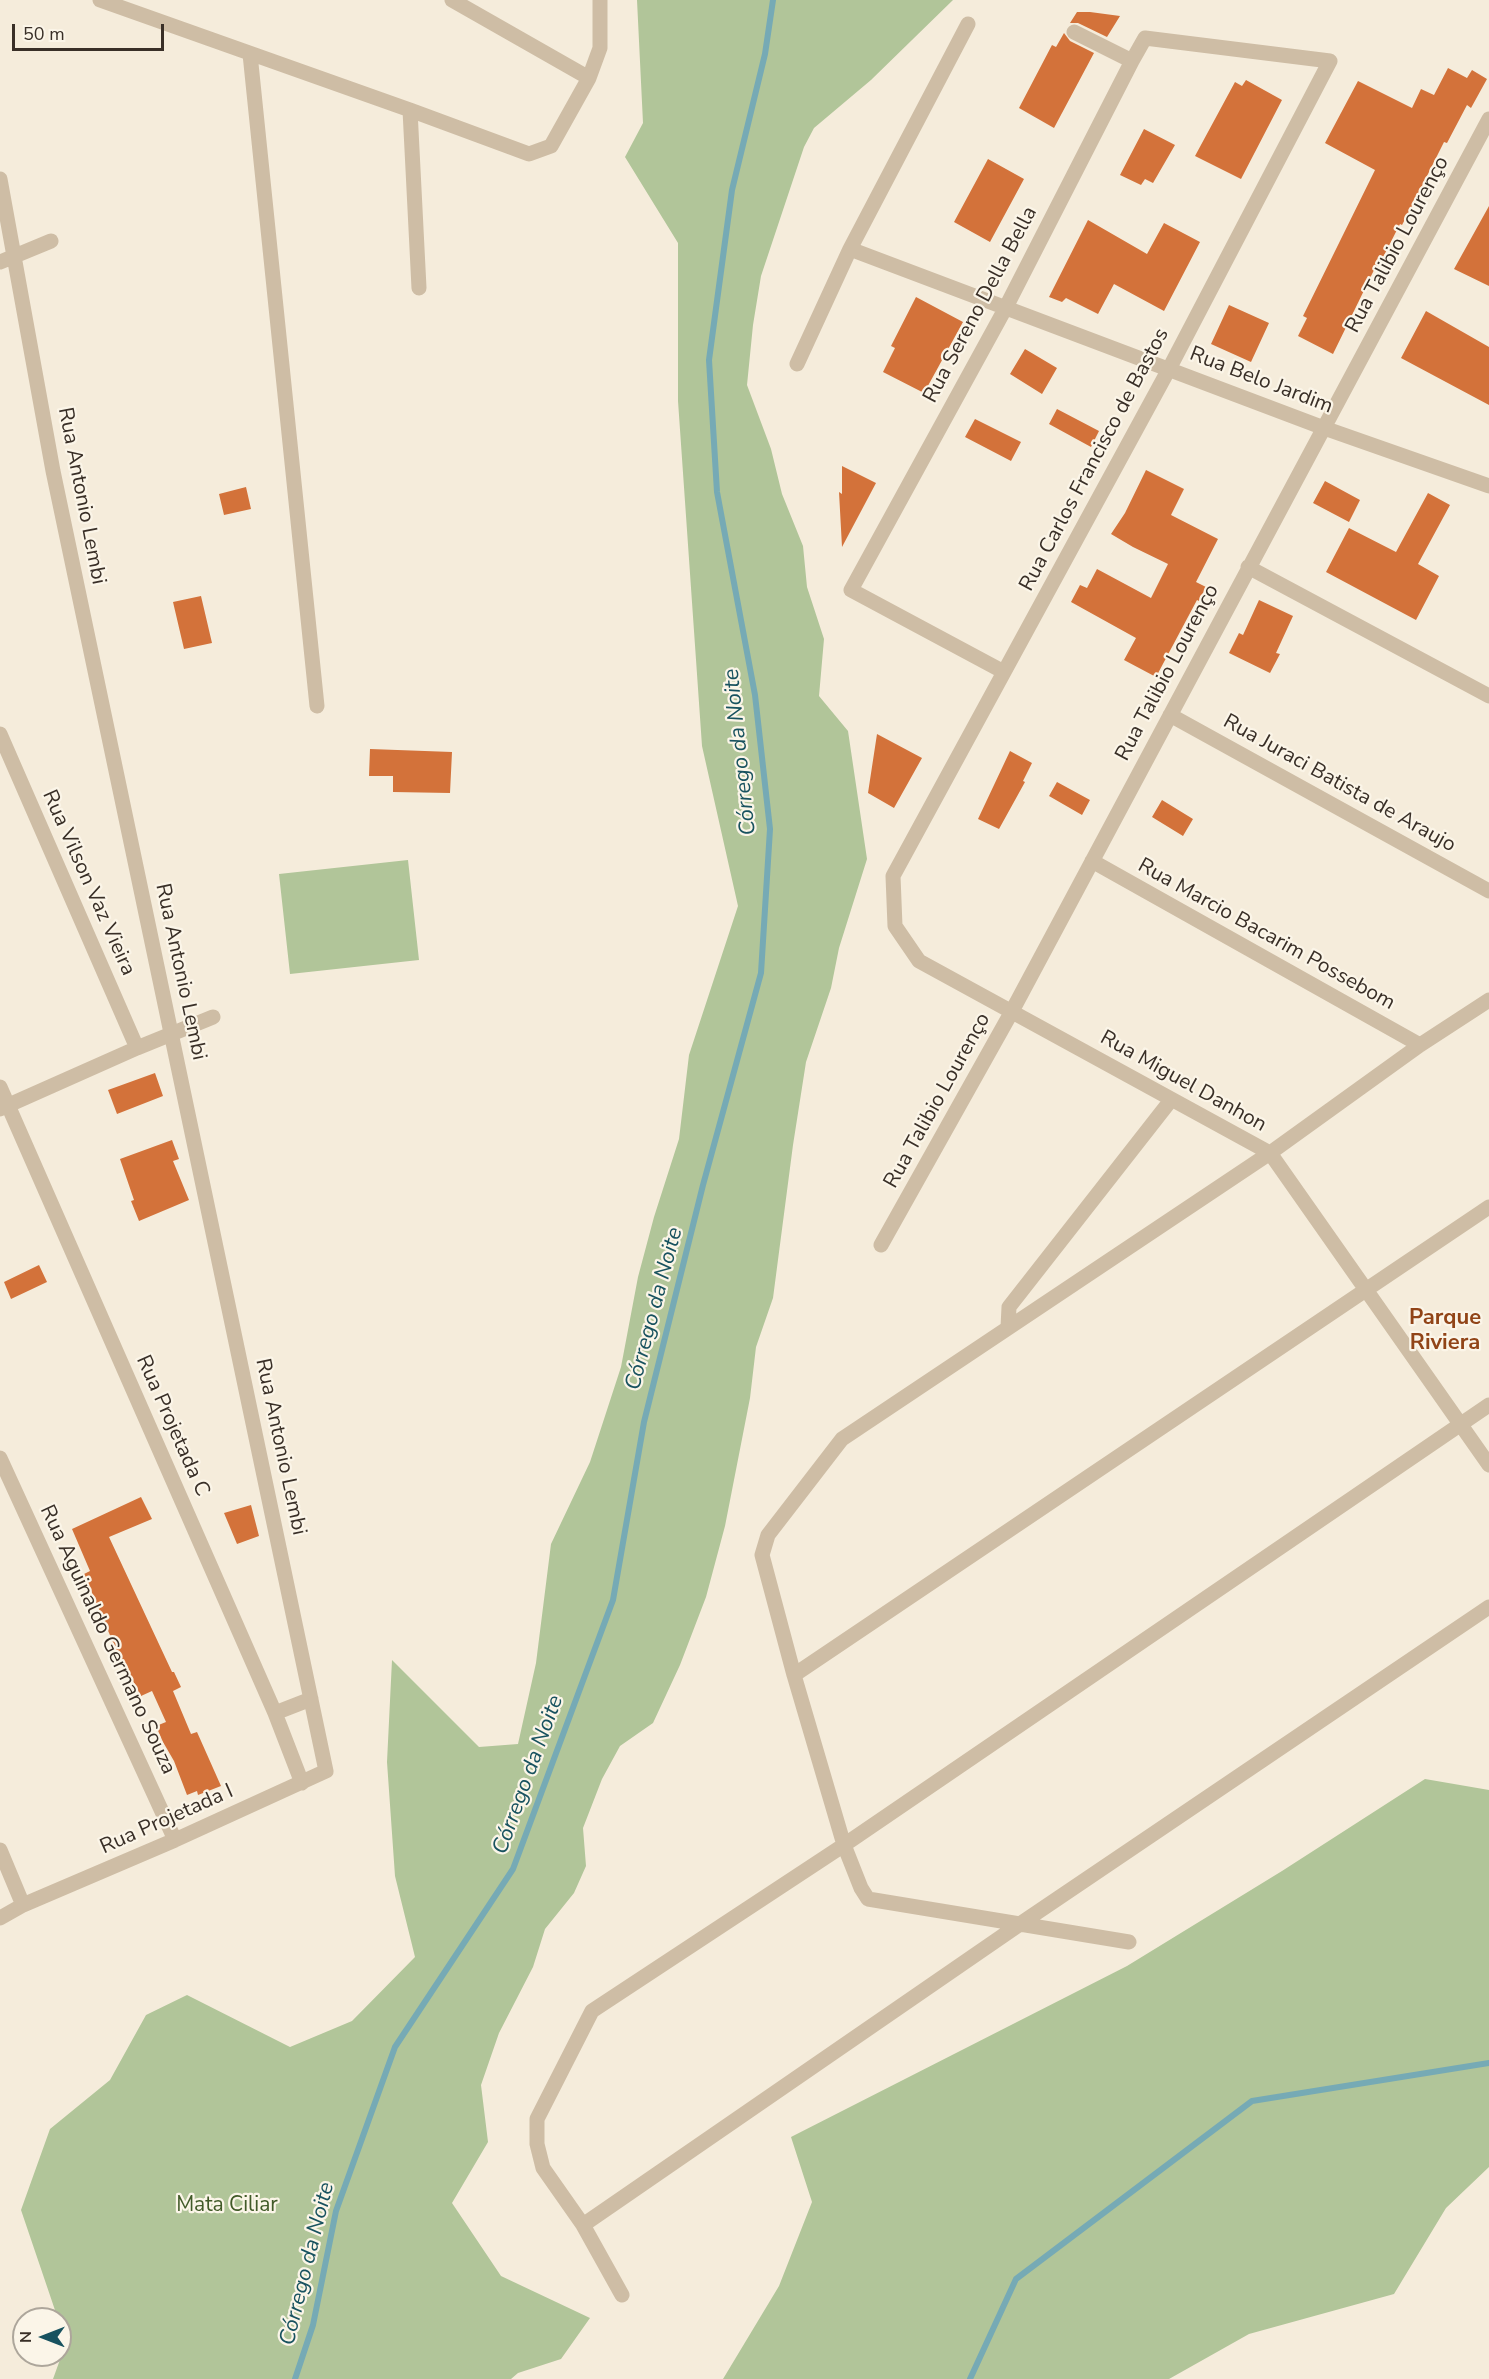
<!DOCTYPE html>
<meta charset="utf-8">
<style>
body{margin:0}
#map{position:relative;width:1489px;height:2379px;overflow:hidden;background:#f5ecdb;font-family:"Nunito Sans",sans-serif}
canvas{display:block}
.north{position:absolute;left:12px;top:2307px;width:60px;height:60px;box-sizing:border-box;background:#fbf5e8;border:2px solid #ada69b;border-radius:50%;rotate:270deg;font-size:16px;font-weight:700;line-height:24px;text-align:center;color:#392f27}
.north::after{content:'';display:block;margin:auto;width:21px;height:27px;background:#18525f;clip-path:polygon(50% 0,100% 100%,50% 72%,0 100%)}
.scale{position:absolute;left:12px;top:24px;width:152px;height:27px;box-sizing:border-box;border:3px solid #392f27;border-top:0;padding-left:8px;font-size:18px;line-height:21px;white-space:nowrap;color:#392f27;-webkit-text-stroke:4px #fbf5e8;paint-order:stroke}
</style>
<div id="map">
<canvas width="1489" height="2379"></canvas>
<div class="north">N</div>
<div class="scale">50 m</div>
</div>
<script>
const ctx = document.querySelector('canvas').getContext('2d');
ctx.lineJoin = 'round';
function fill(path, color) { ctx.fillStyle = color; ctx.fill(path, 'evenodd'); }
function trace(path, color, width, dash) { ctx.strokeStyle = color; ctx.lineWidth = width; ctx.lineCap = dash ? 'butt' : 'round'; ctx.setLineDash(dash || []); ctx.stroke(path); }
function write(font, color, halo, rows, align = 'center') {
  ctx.font = font + ' "Nunito Sans",sans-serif'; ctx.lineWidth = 4.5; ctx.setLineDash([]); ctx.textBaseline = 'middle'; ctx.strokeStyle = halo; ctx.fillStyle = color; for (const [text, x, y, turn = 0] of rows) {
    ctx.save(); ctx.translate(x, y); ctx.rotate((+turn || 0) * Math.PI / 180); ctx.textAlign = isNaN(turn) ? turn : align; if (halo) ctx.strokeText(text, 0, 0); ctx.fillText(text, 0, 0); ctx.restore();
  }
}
fill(new Path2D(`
 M637,0H953L871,80L814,128L804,147L761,276L753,325L747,385L771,449L782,494L803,546L807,587L824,639L819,696L848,731L867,859L839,948L831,988L806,1062L793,1145L773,1298L756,1347L750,1398L725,1526L706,1597L680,1665L653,1723L620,1746L602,1779L583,1828L586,1866L574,1893L545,1929L533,1967L499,2033L481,2085L488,2142L452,2203L501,2276L590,2318L561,2359L518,2373L511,2379H53L66,2343L60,2319H58L21,2210L50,2129L110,2080L146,2015L187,1995L290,2047L352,2021L415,1957L395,1876L387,1762L392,1660L479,1747L518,1744L536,1663L551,1544L590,1462L621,1367L638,1277L654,1217L679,1139L689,1055L738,906L702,746L678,401V243L625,157L643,123Z
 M408,860L419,960L290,974L279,874Z
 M1425,1779L1489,1790V2167L1446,2208L1394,2294L1249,2334L1169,2379H723L779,2286L812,2202L791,2137L1127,1966L1282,1871Z`), '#b1c599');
trace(new Path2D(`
 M295,2379L313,2325L336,2211L395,2047L513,1869L613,1600L644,1422L703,1185L761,973L770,829L755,695L717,492L709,360L732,190L765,54L773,0
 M970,2379L1016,2279L1252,2101L1489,2063`), '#76aab5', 6);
fill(new Path2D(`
 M1077,12H1090L1120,16L1107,37L1078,23H1070Z
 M1064,33L1070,41L1094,53L1054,128L1019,108L1052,45L1056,47Z
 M1448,68L1467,78L1472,70L1487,79L1471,108L1467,105L1447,143L1444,142L1411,208L1402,225L1400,224L1376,271L1374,270L1333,354L1298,336L1307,318L1303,316L1375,170L1325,143L1358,81L1412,108L1421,89L1434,95Z
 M1246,80L1282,100L1241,179L1195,156L1235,82L1242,86Z
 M1144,129L1175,145L1153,183L1145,179L1141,185L1120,175Z
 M988,159L1024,179L990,242L954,222Z
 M1489,206V286L1454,269Z
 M1088,220L1147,254L1164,223L1200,242L1164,311L1114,284L1098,314L1066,298L1062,302L1049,297Z
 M916,297L963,322L924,393L883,372L895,348L891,346Z
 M1229,305L1269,323L1251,362L1211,344Z
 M1426,311L1489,347V405L1401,358Z
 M1025,349L1057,368L1042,394L1010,374Z
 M1057,409L1099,431L1091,447L1049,424Z
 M975,419L1021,442L1011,461L965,437Z
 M842,466L876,483L842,547L839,492L842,494Z
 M1146,470L1184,489L1171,515L1218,539L1196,582L1206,587L1199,601L1197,600L1156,677L1124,660L1136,638L1071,602L1080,585L1087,588L1097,569L1151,598L1168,564L1133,547L1111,534L1125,513Z
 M1325,481L1360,500L1349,522L1313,503Z
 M246,487L251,509L224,515L219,494Z
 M1428,493L1450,505L1418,564L1439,576L1416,620L1326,572L1349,528L1396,552Z
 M201,596L212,643L184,649L173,602Z
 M1259,600L1293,616L1276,653L1280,654L1270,673L1229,653L1239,633L1243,635Z
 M877,734L922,758L894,808L868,793Z
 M370,749L452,752L450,793L393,792V776H369Z
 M1010,751L1032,763L1023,781L1025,782L999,829L978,819Z
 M1057,782L1090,800L1082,815L1049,796Z
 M1162,800L1193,819L1183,836L1152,817Z
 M155,1073L163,1096L117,1114L108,1090Z
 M172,1140L179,1159L173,1161L189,1200L139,1221L131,1201L134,1200L120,1159Z
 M39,1265L47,1282L11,1299L4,1282Z
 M141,1497L152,1519L109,1537L172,1672H174L181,1687L173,1691L191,1734L197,1732L221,1786L198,1795L197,1791L187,1795L174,1761L163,1742L156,1726L166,1722L152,1691L141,1696L132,1679L129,1680L84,1574L90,1571L72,1529Z
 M251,1505L259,1536L237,1544L224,1513Z`), '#d3723a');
trace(new Path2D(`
 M100,0L410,110L419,288
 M452,0L589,78
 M1074,32L1132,61
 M250,54L317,706
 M410,110L529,154L551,146L589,78L600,48V0
 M0,179L53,471L326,1771L175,1840L23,1905L0,1918
 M850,249L1324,428L1489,486
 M0,262L51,241
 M797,364L850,249L968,24
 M1248,567L1489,696
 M1004,672L851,590L1005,309L1132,61L1145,38L1330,61L1169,369L893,876L895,926L919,961L1270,1153L1489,1465
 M1170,715L1489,891
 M0,734L137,1048
 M1092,861L1420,1045
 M0,1087L275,1713L302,1783
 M0,1109L137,1048L213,1017
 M881,1245L1011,1013L1489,119
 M1008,1327L1009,1307L1171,1100
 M0,1458L175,1840
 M794,1675L1489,1207
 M275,1713L311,1699
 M0,1850L23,1905
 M1129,1942L868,1899L861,1888L844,1845L794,1675L762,1555L768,1535L842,1439L1270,1153L1420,1045L1489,1000
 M583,2225L1020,1924L1489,1607
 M622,2295L583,2225L543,2168L537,2144V2119L592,2011L844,1845L1489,1405`), '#cebda5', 15);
write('21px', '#392f27', '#fbf5e8', [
 ["Rua Talibio Lourenço",1398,245,-62],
 ["Rua Sereno Della Bella",981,305,-62],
 ["Rua Belo Jardim",1261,381,21],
 ["Rua Carlos Francisco de Bastos",1095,460,-62],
 ["Rua Antonio Lembi",81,496,79],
 ["Rua Talibio Lourenço",1168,673,-62],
 ["Rua Juraci Batista de Araujo",1339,784,29],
 ["Rua Vilson Vaz Vieira",88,883,66],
 ["Rua Marcio Bacarim Possebom",1266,935,29],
 ["Rua Antonio Lembi",180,972,78],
 ["Rua Miguel Danhon",1183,1082,29],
 ["Rua Talibio Lourenço",938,1101,-61],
 ["Rua Projetada C",172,1426,66],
 ["Rua Antonio Lembi",280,1447,78],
 ["Rua Aguinaldo Germano Souza",107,1640,65],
 ["Rua Projetada I",167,1820,-24]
]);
write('21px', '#415a28', '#fbf5e8', [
 ["Mata Ciliar",227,2206]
]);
write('italic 22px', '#18525f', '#fbf5e8', [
 ["Córrego da Noite",741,752,-96],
 ["Córrego da Noite",655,1309,-75],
 ["Córrego da Noite",529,1775,-70],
 ["Córrego da Noite",308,2264,-76]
]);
write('bold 22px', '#914417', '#fbf5e8', [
 ["Parque",1445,1319],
 ["Riviera",1445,1344]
]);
</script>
